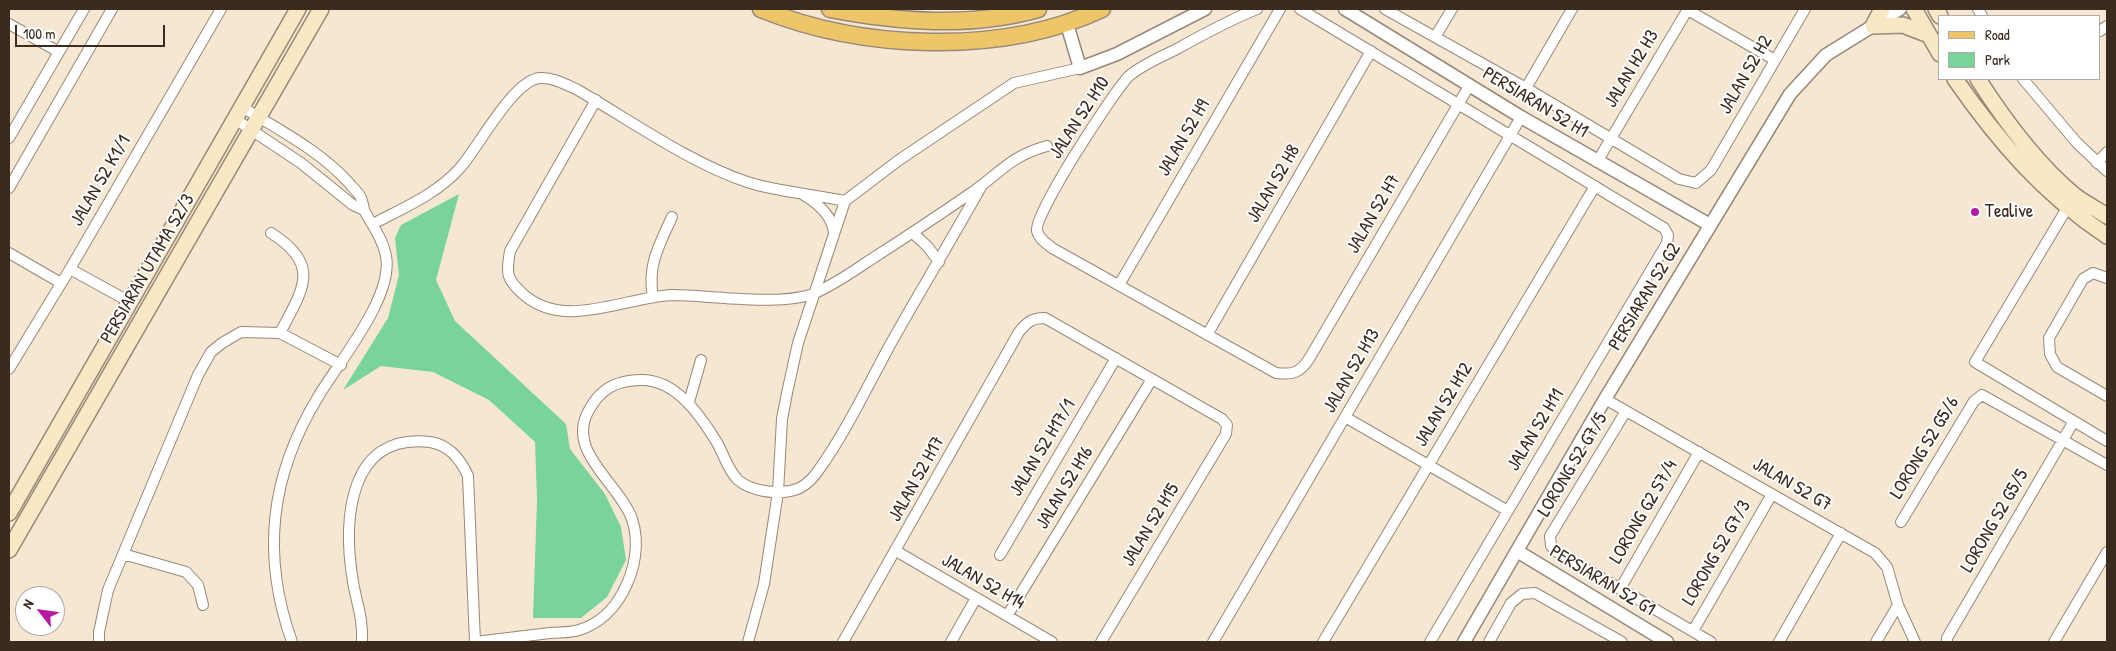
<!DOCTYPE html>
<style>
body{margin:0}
#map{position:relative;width:2116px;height:651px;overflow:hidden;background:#f5e7d1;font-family:"Patrick Hand",sans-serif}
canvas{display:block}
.frame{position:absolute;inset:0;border:10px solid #3b2a1e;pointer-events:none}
.legend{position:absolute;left:1938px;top:15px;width:162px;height:65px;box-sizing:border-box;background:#fff;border:1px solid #b1aaa5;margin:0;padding:6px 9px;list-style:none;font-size:15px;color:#3b2a1e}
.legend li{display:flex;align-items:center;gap:10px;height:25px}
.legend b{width:25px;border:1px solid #b1aaa5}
.north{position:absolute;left:15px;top:586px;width:50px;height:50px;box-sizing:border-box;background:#fff;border:1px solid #b1aaa5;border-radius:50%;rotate:300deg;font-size:14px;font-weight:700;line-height:20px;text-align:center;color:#3b2a1e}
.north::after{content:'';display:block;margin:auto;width:18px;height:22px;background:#b5179e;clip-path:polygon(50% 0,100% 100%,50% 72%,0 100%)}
.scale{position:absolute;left:15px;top:25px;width:150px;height:22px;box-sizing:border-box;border:2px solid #3b2a1e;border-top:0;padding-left:6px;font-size:15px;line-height:18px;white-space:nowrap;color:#3b2a1e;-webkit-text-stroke:4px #fff;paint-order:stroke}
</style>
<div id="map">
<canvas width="2116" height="651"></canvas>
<div class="frame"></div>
<ul class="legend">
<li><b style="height:6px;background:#eec569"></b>Road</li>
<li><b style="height:14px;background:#79d49b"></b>Park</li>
</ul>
<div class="north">N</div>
<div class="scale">100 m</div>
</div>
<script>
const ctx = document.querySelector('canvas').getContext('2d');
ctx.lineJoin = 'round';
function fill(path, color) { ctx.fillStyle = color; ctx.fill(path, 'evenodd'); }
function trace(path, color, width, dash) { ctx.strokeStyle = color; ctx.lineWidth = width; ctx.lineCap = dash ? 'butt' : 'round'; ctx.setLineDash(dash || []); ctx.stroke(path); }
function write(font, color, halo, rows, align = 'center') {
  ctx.font = font + ' "Patrick Hand",sans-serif'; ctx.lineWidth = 4; ctx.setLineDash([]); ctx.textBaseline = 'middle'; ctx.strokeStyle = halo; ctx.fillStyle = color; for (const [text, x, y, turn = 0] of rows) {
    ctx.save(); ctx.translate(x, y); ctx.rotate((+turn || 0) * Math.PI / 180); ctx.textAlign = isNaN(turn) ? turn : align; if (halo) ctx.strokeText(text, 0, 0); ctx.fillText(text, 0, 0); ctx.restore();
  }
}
fill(new Path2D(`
 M459,194L436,280L455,321L566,424L570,449L605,494L621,527L626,560L607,597L581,618H533L537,500L535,442L489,400L433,372L381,366L343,390L388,318L399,275L395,238L401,225Z`), '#79d49b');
const minor = new Path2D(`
 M1257,9C1229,20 1202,35 1175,50C1160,57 1142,65 1129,76C1114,91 1033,215 1037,231C1039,239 1046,243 1052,248L1276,373C1292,375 1300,373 1309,359L1469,86
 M1300,9L1664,228L1668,235L1667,243L1430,642
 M1385,9L1526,88L1679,179L1696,183L1711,170L1805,9
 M1686,9L1775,60
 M1978,9L1982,16
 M9,24L59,52
 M2100,31L2107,26
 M1435,37L1452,9
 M2023,79L2077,143L2107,171
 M1526,88L1572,9
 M596,100L510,251C506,273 506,279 523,294C564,331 625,297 672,295C711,295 782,307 815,293C833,285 851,273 867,262C903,239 939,215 974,191C1002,171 1011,156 1047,146
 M242,107C279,130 319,150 349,183C353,188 359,193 361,198C363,202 363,208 365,212C373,226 383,240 386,256C394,297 338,363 318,397C270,476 261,555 292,642
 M235,119L301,163L353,205L364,210
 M9,138L84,9
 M1597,162L1688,9
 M2097,163L2107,152
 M9,188L112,9
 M802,194C818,203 832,215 834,233
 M2070,203L1975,362L2107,441
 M373,224C403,208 437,194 460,168C478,148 513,80 540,78C552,77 565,84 576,89C630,120 688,162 747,182C778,192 813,194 845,201
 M271,233C322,265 303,289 280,333
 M913,233L928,247L939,262
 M9,253L61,283
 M70,269L130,302
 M2107,278L2093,273L2083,279L2049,338L2050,354L2057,367L2107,396
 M1119,285L1280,9
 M653,297C647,266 659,245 672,217
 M1207,335L1371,51
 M9,369L70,269L221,9
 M1605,399L1875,553L1887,567L1898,605L1915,642
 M689,402L701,360
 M1626,411L1550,536L1551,546L1557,552L1711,642
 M1345,417L1508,511
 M1901,522L1974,401L1982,395L2107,465
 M896,551L1052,642
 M123,554L186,572L198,585L203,605
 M1000,555L1116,358
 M1620,589L1699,452
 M1007,616L1152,379
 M1693,631L1772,494
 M99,642V632L108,590L198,375L211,352L222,343L241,332L280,333L341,365
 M362,642C363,617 357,605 353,582C343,522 347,432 430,442C449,445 461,460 468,476L475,642
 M475,642C500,639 525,636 550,633C559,632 570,633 579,630C599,624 614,609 623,592C635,570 640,543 632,519C619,483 565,451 589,410C592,405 596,398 601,394C612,383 627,380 642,380C676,380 700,415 716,441C724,454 727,469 738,480C751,491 774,494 790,491C803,489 811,481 818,471C846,432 867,387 890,345C920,291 952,239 982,185
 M748,642L764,584L778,492L782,419L787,393L798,343L845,201L899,160L1014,83L1080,68
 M843,642L1019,332C1027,322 1032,318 1045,318L1222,419L1227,425L1226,434L1101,642
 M951,642L976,598
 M1213,642L1521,117
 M1323,642L1595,186
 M1489,642L1511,603L1522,594L1535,593L1622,642
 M1779,642L1841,533
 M1876,642L1898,605
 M1947,642V638L2074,421
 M2054,642L2107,552`);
const tertiary = new Path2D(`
 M1345,9L1521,117L1710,225
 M1067,24L1080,68L1117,54L1205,9
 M1517,551L1667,642
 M1464,642L1605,399L1790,94L1826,55L1900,9`);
const secondary = new Path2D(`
 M1914,9L1940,54
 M1936,9L1940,16
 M1873,26L1903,25L1929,35
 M1873,26L1882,9
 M1955,79C1998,141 2044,194 2107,236
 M1978,79C2003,118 2038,165 2074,195C2084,203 2097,209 2107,216
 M9,513L298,9
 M9,550L321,9`);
const primary = new Path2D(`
 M761,9C862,50 1002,56 1102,9
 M830,9C898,22 970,28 1038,9`);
trace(minor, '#988878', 12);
trace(tertiary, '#988878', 15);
trace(secondary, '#988878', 18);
trace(primary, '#988878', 19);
trace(minor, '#fff', 10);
trace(tertiary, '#fff', 12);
trace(secondary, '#f8e8c3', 15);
trace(primary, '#eec569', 16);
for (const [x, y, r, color] of [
 [1975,212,5,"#b5179e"]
]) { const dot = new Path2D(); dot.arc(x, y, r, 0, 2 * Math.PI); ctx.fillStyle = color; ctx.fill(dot); trace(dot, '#fff', 2); }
write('19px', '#3b2a1e', '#fff', [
 ["JALAN H2 H3",1632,69,-59],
 ["JALAN S2 H2",1746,75,-60],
 ["PERSIARAN S2 H1",1535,103,31],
 ["JALAN S2 H10",1080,118,-57],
 ["JALAN S2 H9",1184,138,-60],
 ["JALAN S2 K1/1",101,181,-60],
 ["JALAN S2 H8",1274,184,-60],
 ["JALAN S2 H7",1374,214,-60],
 ["PERSIARAN UTAMA S2/3",148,269,-60],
 ["PERSIARAN S2 G2",1645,297,-59],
 ["JALAN S2 H13",1352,371,-60],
 ["JALAN S2 H12",1444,405,-59],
 ["JALAN S2 H11",1536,430,-59],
 ["JALAN S2 H17/1",1043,448,-59],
 ["LORONG S2 G5/6",1925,448,-59],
 ["LORONG S2 G7/5",1573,465,-59],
 ["JALAN S2 H17",917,479,-61],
 ["JALAN S2 G7",1792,485,30],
 ["JALAN S2 H16",1065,488,-59],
 ["LORONG G2 S7/4",1644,512,-60],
 ["LORONG S2 G5/5",1995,521,-60],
 ["JALAN S2 H15",1151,525,-59],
 ["LORONG S2 G7/3",1717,553,-60],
 ["PERSIARAN S2 G1",1602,581,31],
 ["JALAN S2 H14",983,582,30]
]);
write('19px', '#3b2a1e', '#fff', [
 ["Tealive",1985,212]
], 'left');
</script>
